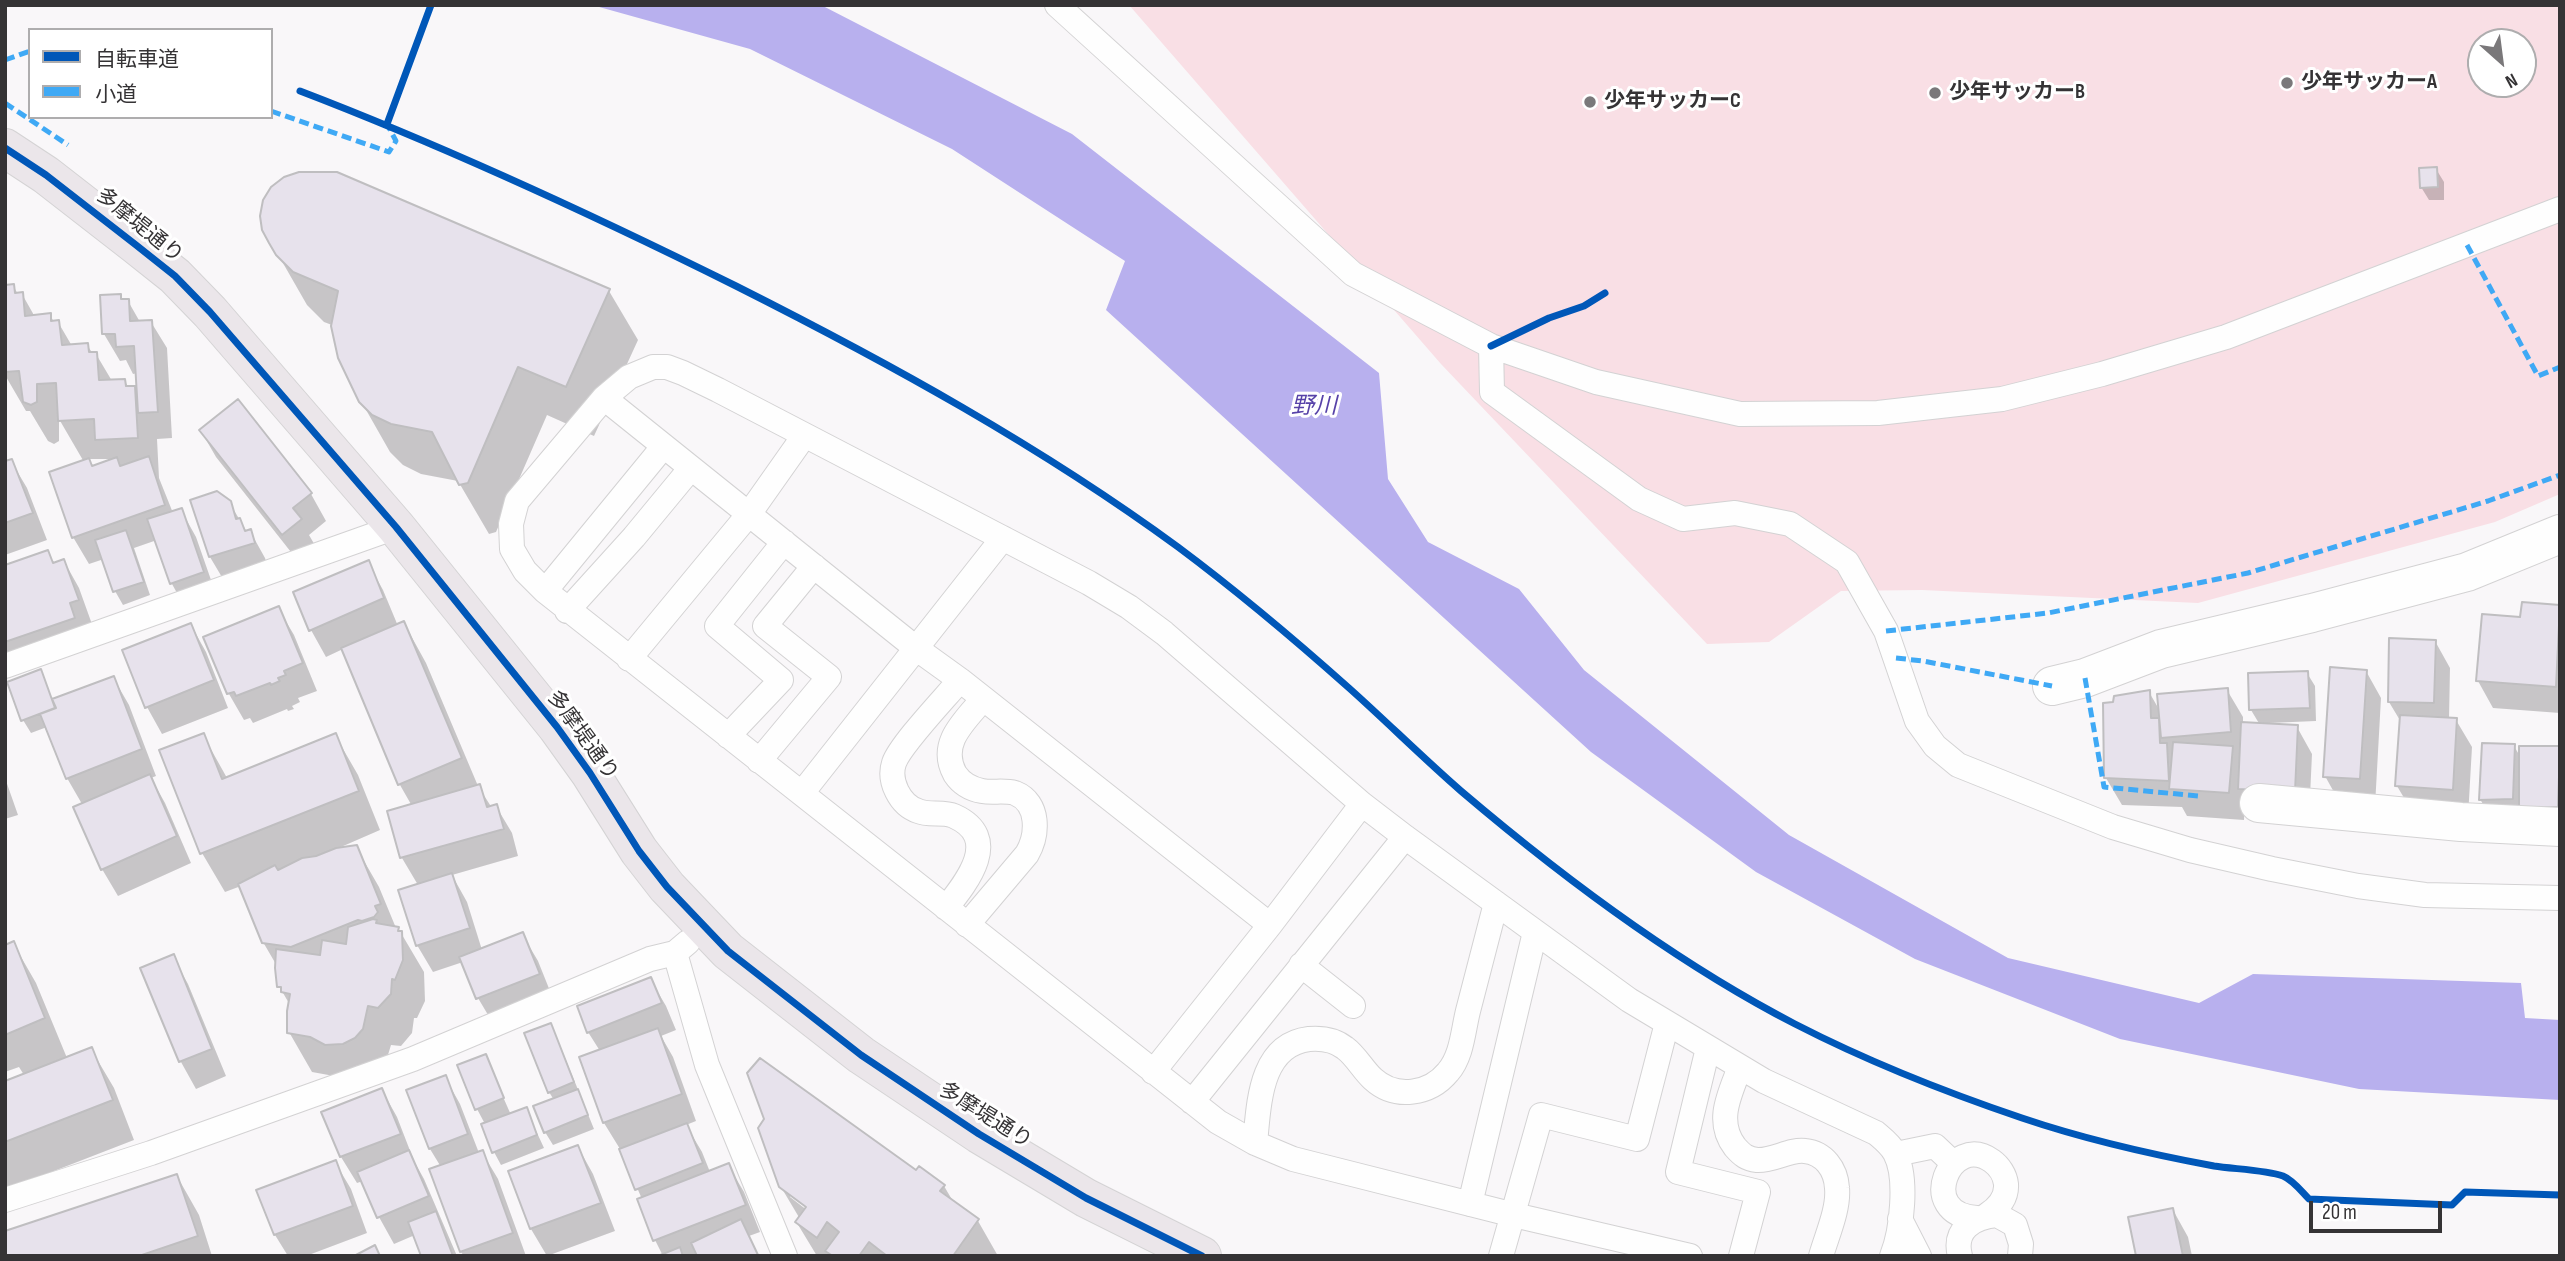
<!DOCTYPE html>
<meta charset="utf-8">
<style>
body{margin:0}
#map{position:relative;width:2565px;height:1261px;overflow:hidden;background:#f9f7f9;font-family:"Sofia Sans Condensed","Noto Sans JP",sans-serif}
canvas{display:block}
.frame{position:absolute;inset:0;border:7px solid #353335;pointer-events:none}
.legend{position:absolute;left:28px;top:28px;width:245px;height:91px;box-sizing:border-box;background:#fff;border:2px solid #aeadae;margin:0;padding:9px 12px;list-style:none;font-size:21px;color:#353335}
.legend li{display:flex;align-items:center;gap:14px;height:35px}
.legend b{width:35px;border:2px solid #aeadae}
.north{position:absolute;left:2467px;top:28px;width:70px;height:70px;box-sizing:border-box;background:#fff;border:2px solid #aeadae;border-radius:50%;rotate:152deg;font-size:19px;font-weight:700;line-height:28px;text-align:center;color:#353335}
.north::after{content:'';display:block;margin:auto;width:24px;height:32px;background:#7a787a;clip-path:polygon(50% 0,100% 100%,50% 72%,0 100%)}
.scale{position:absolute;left:2309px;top:1201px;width:133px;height:32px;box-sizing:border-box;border:4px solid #353335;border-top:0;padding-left:9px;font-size:21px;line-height:24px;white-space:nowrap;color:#353335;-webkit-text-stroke:5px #fff;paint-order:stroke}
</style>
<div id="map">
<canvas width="2565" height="1261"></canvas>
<div class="frame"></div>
<ul class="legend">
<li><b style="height:9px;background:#0057b8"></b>自転車道</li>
<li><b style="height:9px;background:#3fa9f5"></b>小道</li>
</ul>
<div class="north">N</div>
<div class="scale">20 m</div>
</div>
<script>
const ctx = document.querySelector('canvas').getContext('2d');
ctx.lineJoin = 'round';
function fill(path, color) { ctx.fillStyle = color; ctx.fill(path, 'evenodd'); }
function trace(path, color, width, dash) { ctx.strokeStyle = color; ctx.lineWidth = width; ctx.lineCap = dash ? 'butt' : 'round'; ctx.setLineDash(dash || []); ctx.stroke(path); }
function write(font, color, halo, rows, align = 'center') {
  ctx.font = font + ' "Sofia Sans Condensed","Noto Sans JP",sans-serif'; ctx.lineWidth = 6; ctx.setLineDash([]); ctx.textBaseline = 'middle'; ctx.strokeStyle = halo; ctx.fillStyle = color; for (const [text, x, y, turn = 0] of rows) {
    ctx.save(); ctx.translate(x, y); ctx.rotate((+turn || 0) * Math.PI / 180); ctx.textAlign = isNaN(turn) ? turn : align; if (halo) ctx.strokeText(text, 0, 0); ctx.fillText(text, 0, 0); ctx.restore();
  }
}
fill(new Path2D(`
 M1129,5H2560V494L2495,522L2198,603L1922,590L1841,591L1769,642L1707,644L1441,364ZM2481,42H2523V84H2481Z`), '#f9dfe5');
fill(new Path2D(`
 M592,5H821L1072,134L1379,373L1388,479L1428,542L1519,589L1584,670L1789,835L2008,958L2199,1003L2253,974L2521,983L2525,1018L2560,1020V1100L2359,1089L2120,1039L1915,959L1756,872L1591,752L1106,310L1125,261L952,149L750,49Z`), '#b8b0ee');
fill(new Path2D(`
 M2436,169L2444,182V200H2429L2421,187Z
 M264,230L609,291L638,340L594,436L547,415L496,532L489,534L458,481L421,474L403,465L390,452L361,401L332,325L324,322L307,305Z
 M13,286L18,294H22L35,317L50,315L54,322H58L72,346L87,345L93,354H96L112,381L124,380L129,388H134L139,397L138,373L133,374L126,360L120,361L104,334L120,296L123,301H128L140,322H151L167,348L172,438L157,439L159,478L173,513L181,510L196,537L218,600L187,611L172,584L157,540L134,548L150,595L123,605L115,591L104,559L89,564L73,537L84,462L59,419V441L54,444L48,441L30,411H26L5,375V287ZM87,459H108L110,462L92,468Z
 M237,402L311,494L326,521L309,535L316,547L298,561L216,457L201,431Z
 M11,461L27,488L47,540L5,555V463Z
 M193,501L229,502L247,532L250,531L265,558L269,570L226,584L210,557Z
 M47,552L55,564L64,561L79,588L93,627L5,662V567Z
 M368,563L383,590L398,626L404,623L426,663L478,786L492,808L496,806L512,833L518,856L452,875L467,902L482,950L522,934L538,961L554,1001L494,1025L478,998L463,962L433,972L417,945L418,885L402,858L389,812L412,806L400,785L343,649L326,657L311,630Z
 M2560,607V713L2493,708L2478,681Z
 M278,608L294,635L317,691L298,698L300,702L292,706L294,709L288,711L287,709L253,723L250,718L244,720L229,694L206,637Z
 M191,625L206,652L228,708L162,734L147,707Z
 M2435,641L2450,668L2449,719L2456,720L2472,747L2468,817L2413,813L2397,786L2401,722L2389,702Z
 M2366,671L2381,698L2375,806L2340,803L2325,776Z
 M40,672L53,701L114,679L129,705L156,776L151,778L165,803L191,863L118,896L102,869L82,804L67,778L47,727L31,733L23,720Z
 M2307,673L2315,686L2316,721L2269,723V725L2297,727L2312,754L2309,818L2245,799L2244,820L2187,816L2182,807L2122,805L2106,778L2115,704L2149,692L2160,711L2227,690L2243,717V724L2260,725L2251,710Z
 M203,735L227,778L335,735L358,775L380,830L334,850L356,847L379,887L396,928L401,933L424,972L425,1001L417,1018H414L412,1033L401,1046L391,1045L384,1068L334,1076L312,1072L289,1032L290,1005L279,986L277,966L263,942L241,886L225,892L202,853Z
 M2514,746L2521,758L2560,748V834L2488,813L2480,799Z
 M5,778L18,815L5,819Z
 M13,943L36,983L67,1058L91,1049L114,1088L134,1140L5,1190V1083L24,1075L19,1067L5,1072V947Z
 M173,957L188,984L226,1076L196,1089L181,1062L143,969Z
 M650,979L666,1006L676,1030L661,1036L673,1057L696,1121L686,1125L702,1152L710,1172L728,1165L744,1192L760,1232L749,1236L758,1256H663L655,1240L642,1199L620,1149L604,1123L581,1058L600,1051L588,1032Z
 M550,1025L557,1038L594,1129L553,1145L545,1132L554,1100L549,1092Z
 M485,1056L511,1115L526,1109L544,1148L501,1165L494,1152L485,1124L477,1109Z
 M445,1077L460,1104L479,1153L482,1152L498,1179L526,1256H464L461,1252L431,1171L441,1167L430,1149L408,1091Z
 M382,1090L397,1117L414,1161L424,1179L457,1256H423L415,1235L394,1244L379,1217L363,1181L357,1183L341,1157L323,1113Z
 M578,1147L593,1174L615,1231L547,1256L531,1229L510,1172Z
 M335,1162L351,1189L367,1233L306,1256H288L275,1235L259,1191Z
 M916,1173L944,1186L954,1203L978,1221L998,1256H817L797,1223L800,1219L781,1187ZM790,1193L814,1211L812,1214L790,1197Z
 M177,1176L199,1215L212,1256H5Z
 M2173,1210L2188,1237L2192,1256H2138Z`), '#0003');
const building = new Path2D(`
 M2437,167L2438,187L2420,188L2419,168Z
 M299,172H337L610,289L566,387L518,367L468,483L459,485L432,432L391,424L372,415L359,402L338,358L331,326L338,291L293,272L276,255L269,243L262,230L260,216L263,200L271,187L284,177Z
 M14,284L15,293L23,292L25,316L51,313V321L59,320L62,345L88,343L89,352H97L99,380L125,379L126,386H135L138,438L95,440L94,419L58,421L56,383L37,384V402L31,405L23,402L19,371L5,372V285Z
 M121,294V299H129L130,321L152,320L158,412L138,413L134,346L116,347L115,334H102L100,295Z
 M238,399L312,493L293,508L302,519L282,535L199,430Z
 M149,456L165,505L72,538L49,472L89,458L92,466L117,457L120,466Z
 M12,459L33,513L5,523V461Z
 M217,491L231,501L236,519L240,518L245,531L251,529L255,543L209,557L190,500Z
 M182,508L204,572L170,584L147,519Z
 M126,530L144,582L113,592L95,540Z
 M48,550L53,563L64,559L79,600L70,603L75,618L5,642V565Z
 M369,560L384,598L309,631L293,592Z
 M2522,602L2560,605L2556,687L2476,681L2482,614L2520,617Z
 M279,606L303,663L284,671L286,675L278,678L280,681L271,685L270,683L236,696L234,692L227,694L203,637Z
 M404,621L462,758L398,785L341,648Z
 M191,623L214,680L145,708L122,650Z
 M2389,638L2436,640L2434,703L2388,702Z
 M2330,667L2367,670L2360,779L2323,777Z
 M41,669L55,708L21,721L7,682Z
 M2308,671L2310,708L2249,710L2248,673Z
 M114,676L142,749L66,779L40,714L56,708L52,699Z
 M2228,688L2231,732L2161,738L2157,694Z
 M2150,690L2151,718H2159L2160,743H2167L2169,781L2104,778L2103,703L2113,702L2114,696Z
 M2400,715L2457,718L2453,790L2395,786Z
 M2241,722L2298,725L2295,792L2238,789Z
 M204,733L222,779L336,733L359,791L200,854L159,750Z
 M2173,742L2233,746L2229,793L2169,789Z
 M2482,743L2515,744L2513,799L2479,800Z
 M2519,746H2560L2558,807L2519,809Z
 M150,774L177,836L101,870L73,807Z
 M480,784L487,807L497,804L504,829L400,858L387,811Z
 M357,845L381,904L375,906L378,912L374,917L362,921L358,920L291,947L262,943L238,884L275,865L278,870L302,858L316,856L336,848Z
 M452,873L470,928L416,946L398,890Z
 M373,919L377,920L376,923L399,927L398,931H402L403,960L395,980L392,979L391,994L378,1008L368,1006L363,1029L355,1038L343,1044L325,1045L310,1037L287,1033V1011L290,994L281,992V987H277L275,968L276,949L320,955L322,940L346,944L348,927Z
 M523,932L540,974L476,999L459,957Z
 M14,941L45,1018L5,1035V945Z
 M174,954L212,1049L179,1062L140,968Z
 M651,977L662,1003L587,1033L577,1006Z
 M551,1023L574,1082L548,1093L524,1033Z
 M658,1028L682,1094L603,1123L579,1057Z
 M92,1047L113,1100L5,1142V1081Z
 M486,1054L504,1098L475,1110L457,1065Z
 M760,1058L916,1170L919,1166L945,1185L940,1191L979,1219L953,1256H887L869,1242L859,1256H833L825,1251L839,1232L827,1222L817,1238L795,1222L806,1207L779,1187L758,1128L764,1119L747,1073Z
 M446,1075L468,1134L429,1149L406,1090Z
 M382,1088L401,1134L340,1157L321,1112Z
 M578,1089L588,1115L544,1133L533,1106Z
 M527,1107L537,1135L492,1153L481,1124Z
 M687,1123L703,1163L635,1190L619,1149Z
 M578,1145L601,1203L530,1229L508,1171Z
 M409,1150L429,1196L377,1218L357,1172Z
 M483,1150L513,1233L460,1252L429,1169Z
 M336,1160L353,1206L274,1235L256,1190Z
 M729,1163L746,1205L653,1241L637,1199Z
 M177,1174L198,1236L139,1256H5V1231Z
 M2173,1208L2183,1256H2136L2128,1217Z
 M436,1211L453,1256H421L408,1222Z
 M741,1219L758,1255L697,1256L691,1243Z
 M375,1245L380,1256H354Z
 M680,1247L683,1256H658Z`);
fill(building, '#e7e2ec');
trace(building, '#bfbec0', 2);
const lane = new Path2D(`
 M1057,5L1353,274L1491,346L1596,382L1740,414L1878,413L2002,399L2102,374L2226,337L2560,209
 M1491,346L1492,392L1639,499L1683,519L1735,513L1790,524L1847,562L1886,631L1917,721L1935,746L1958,765L2113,827L2190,850L2272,869L2358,886L2425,895L2560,898
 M604,398L917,649L960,680L1270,925
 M545,591L663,447
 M567,611L634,537L691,468
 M629,659L749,514L804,436
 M5,666L396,527
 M728,736L781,680L717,626L784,542
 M759,761L829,677L765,626L814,566
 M802,793L1003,538
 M946,908C966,883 1003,838 954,816C943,811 929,816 918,811C900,805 888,781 894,763C900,745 946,697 960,680
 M967,925L1027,854C1038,835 1040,803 1015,793C1004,790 993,793 982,791C971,789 961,783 955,774C938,743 965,721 983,699
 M688,942L675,953L707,1065L785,1256
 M1301,965L1353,1006
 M1708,1048L1678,1172L1758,1192L1741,1256
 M1740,1067C1730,1094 1715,1121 1735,1147C1742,1155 1747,1159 1757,1160C1773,1161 1790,1149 1805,1151C1824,1153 1836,1169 1837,1188C1839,1209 1827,1235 1821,1256
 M1153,1072L1270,925L1362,804
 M1192,1102L1405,837
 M1255,1143C1259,1106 1259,1045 1309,1039C1321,1038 1335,1040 1345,1048C1356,1056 1363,1070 1373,1079C1396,1100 1430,1094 1448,1072C1462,1056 1463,1031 1468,1011C1477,975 1487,939 1496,903
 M1896,1154L1935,1146L1953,1163
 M5,1200L151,1153L413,1059L650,959L675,953
 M1470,1204L1535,932
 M1977,1218C1915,1215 1950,1131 1992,1161C1999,1166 2005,1175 2006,1184C2007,1198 1998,1208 1987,1215
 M1900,1219L1919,1256
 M1501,1256L1541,1115L1637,1139L1667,1023
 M1690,1256L1514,1215L1293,1159L1255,1143L1218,1122L545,591L525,571L512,549L511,524L517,501L604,398L629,377L653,367H667L683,373L718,390L1089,583L1129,607L1164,633L1362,804L1405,837L1629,1000L1764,1081L1876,1133C1883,1139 1890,1144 1895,1153C1908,1177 1902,1231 1892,1256
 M1960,1256C1953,1230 1973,1217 1997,1215L2015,1225L2021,1244L2020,1256`);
const street = new Path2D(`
 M2052,686L2085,678L2161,649L2312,613L2467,572L2560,534
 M2259,803L2461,822L2560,827`);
const primary = new Path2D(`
 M5,148L46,175L136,245L175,276L210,312L396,527L557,727L590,773L639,851L667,887L728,951L861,1055L979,1134L1086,1198L1202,1256`);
trace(lane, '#d3d2d3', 26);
trace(street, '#d3d2d3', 40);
trace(primary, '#d4d3d4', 40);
trace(lane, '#fefefe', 24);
trace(street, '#fefefe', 38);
trace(primary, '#ebe6ea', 38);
trace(new Path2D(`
 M5,60L30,51
 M5,103L68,145
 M271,111L389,152L396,141L388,126
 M2467,245L2538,376L2560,367
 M1886,631L2048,613L2248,573L2488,501L2560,475
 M1896,658L1923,661L2052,686
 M2085,678L2104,787L2198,796`), '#3fa9f5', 5, [10, 5]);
trace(new Path2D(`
 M300,91C449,148 593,215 736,286C889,363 1040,446 1178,547C1237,591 1294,639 1349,688C1387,722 1423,758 1461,791C1562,877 1677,963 1795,1024C1867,1061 1945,1092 2022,1118C2084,1139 2149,1154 2214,1166C2233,1169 2266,1170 2283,1176C2293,1180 2302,1192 2309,1199L2452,1205L2465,1192L2560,1195
 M387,124L431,5
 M5,148L46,175L136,245L175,276L210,312L396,527L557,727L590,773L639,851L667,887L728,951L861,1055L979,1134L1086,1198L1202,1256
 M1491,346L1549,318L1584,306L1605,293`), '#0057b8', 7);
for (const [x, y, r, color] of [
 [2287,83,7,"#7a787a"],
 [1935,93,7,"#7a787a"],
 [1590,102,7,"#7a787a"]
]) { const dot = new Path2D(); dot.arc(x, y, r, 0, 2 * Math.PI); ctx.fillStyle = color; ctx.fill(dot); trace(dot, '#fff', 2.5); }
write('bold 21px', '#353335', '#fff', [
 ["少年サッカーA",2301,83],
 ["少年サッカーB",1949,93],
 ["少年サッカーC",1604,102]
], 'left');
write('21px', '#353335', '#fff', [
 ["多摩堤通り",139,226,39],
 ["多摩堤通り",582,736,54],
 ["多摩堤通り",985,1116,32]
]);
write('italic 23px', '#5742a8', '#fff', [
 ["野川",1314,407]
]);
</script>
